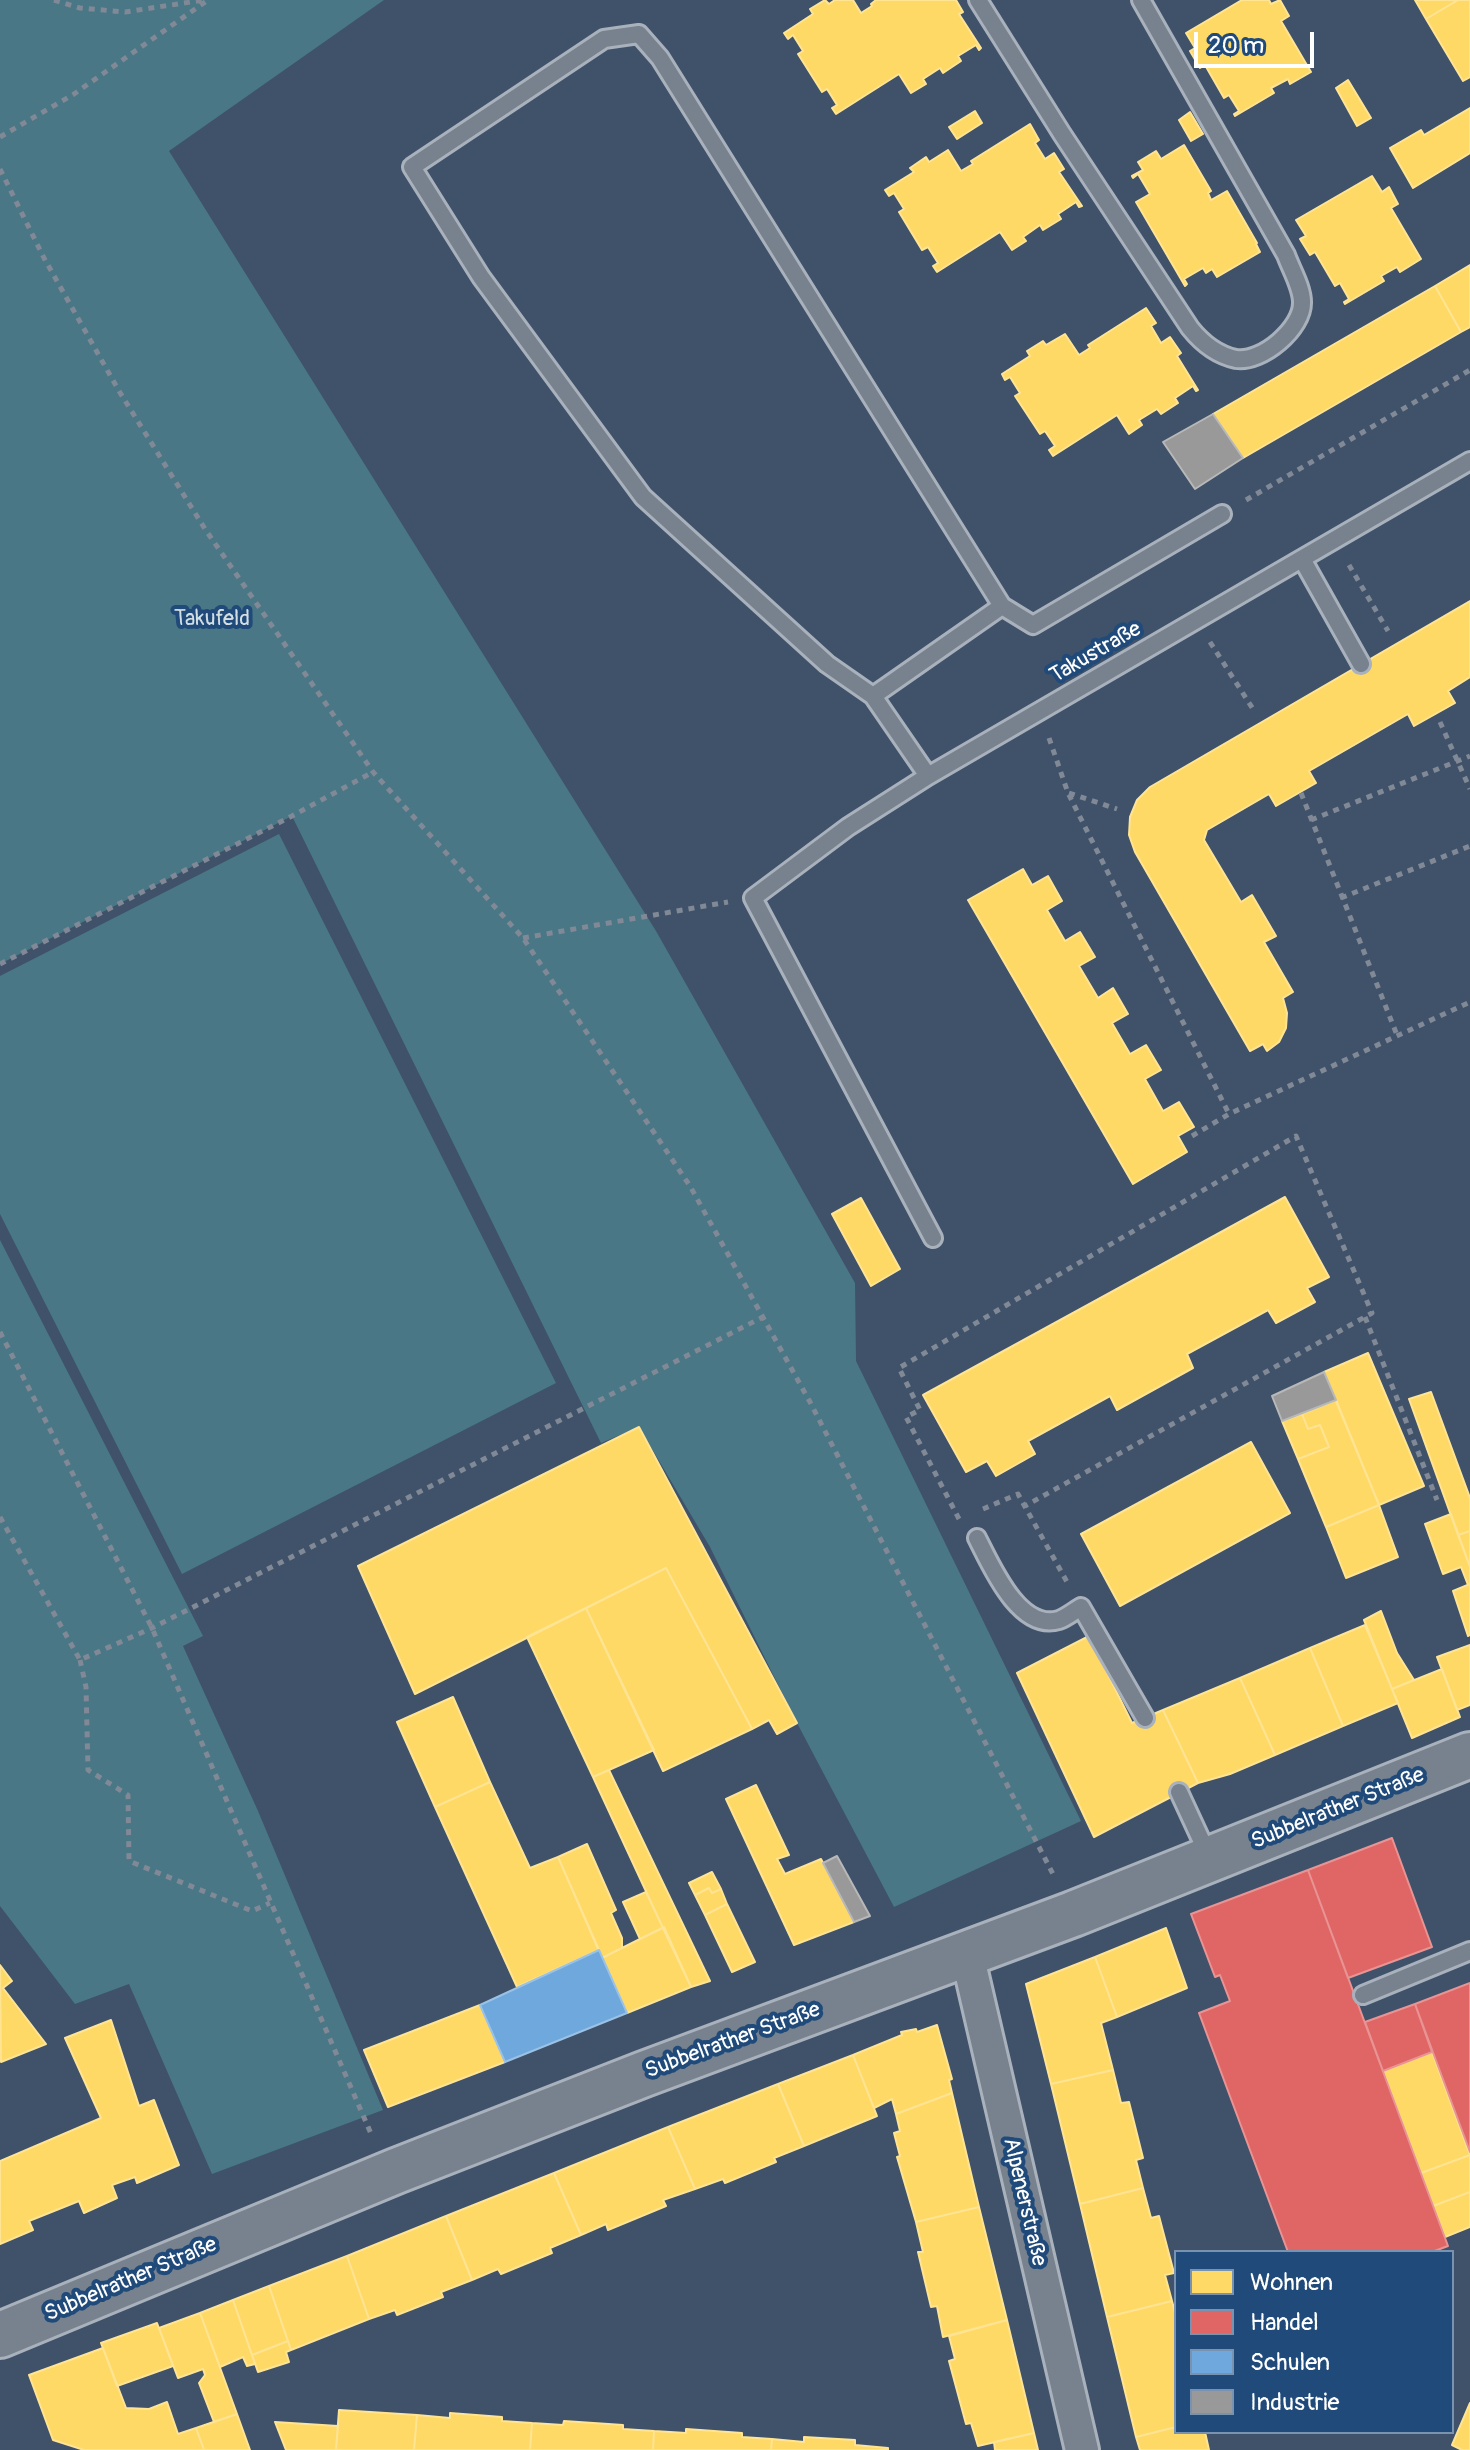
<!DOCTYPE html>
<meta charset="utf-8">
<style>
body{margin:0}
#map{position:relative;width:1470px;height:2450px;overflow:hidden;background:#3f526a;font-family:Pangolin,sans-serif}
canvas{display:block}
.legend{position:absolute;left:1174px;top:2250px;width:280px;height:184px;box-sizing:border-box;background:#1f4a7a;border:2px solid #7992af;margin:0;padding:10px 14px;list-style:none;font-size:24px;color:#fff}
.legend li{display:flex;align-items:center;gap:16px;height:40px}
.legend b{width:40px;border:2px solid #7992af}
.scale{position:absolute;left:1194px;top:32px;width:120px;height:36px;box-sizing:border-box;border:4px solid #fff;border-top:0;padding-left:10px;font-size:24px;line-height:28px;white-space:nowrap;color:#fff;-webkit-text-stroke:6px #1f4a7a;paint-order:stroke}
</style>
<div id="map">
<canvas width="1470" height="2450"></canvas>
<ul class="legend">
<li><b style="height:22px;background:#ffd966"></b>Wohnen</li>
<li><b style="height:22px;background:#e06666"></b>Handel</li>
<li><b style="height:22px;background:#6fa8dc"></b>Schulen</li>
<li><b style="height:22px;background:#999"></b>Industrie</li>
</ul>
<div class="scale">20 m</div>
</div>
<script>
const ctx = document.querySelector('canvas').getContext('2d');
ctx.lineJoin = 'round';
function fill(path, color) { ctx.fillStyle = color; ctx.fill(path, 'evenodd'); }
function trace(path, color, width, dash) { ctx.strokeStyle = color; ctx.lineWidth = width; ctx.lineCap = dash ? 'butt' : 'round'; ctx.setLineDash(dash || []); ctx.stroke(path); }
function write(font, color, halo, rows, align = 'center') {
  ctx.font = font + ' Pangolin,sans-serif'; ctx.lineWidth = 8; ctx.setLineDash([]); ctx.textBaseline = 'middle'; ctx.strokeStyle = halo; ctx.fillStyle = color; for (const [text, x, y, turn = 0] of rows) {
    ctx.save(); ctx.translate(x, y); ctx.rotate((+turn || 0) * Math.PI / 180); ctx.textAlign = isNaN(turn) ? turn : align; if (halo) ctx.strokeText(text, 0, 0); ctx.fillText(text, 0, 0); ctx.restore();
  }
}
fill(new Path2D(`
 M0,0H384L169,151L656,931L855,1283L856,1361L1081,1821L894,1907L797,1723L710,1547L639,1427L601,1443L292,816L0,964Z
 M279,834L556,1383L182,1574L0,1214V976Z
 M0,1240L203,1636L183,1646L258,1811L383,2110L212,2174L129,1984L75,2004L0,1906Z`), '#497786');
const homes = new Path2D(`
 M825,0L829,4L835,0H853L861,13L872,6L871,4L876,0H956L963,12L959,14L981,48L979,50L976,45L958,56L961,61L943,73L940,68L923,79L926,84L911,93L899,74L836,114L832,108L837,105L827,89L822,92L798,54L803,51L793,35L788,39L784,33L813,14L810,9Z
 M1242,0H1269L1271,4L1280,0L1289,16L1281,21L1311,72L1290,84L1288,79L1271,88L1274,93L1235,116L1234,114L1239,111L1229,95L1224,98L1205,65L1200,68L1190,51L1195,48L1186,33Z
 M1415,0H1458L1426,19Z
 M1458,0H1470V77L1463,81L1426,19Z
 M1348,80L1371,118L1357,126L1336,88Z
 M1470,108V153L1413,188L1390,148L1421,130L1424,135Z
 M975,111L982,123L957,139L949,127Z
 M1190,112L1203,134L1191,141L1179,120Z
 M1030,124L1039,140L1035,143L1045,159L1054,153L1064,169L1059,172L1082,206L1079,207L1076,202L1058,214L1061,219L1043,230L1040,225L1023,237L1026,241L1012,250L1000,232L937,272L933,266L938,263L928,247L922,250L899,212L904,209L894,193L889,196L885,190L914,172L910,168L926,157L929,162L948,150L961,171L973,164L971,161Z
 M1184,145L1211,191L1208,193L1211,200L1227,191L1257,243L1256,244L1260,252L1217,277L1212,269L1206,273L1203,268L1184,279L1187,284L1185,286L1136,202L1150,194L1138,174L1133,178L1132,176L1143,170L1138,162L1156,151L1161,159Z
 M1372,176L1382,192L1389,187L1398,204L1391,208L1421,259L1400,272L1397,267L1381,276L1384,281L1345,304L1344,302L1349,299L1340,283L1335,286L1315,252L1310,255L1300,239L1306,236L1296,220Z
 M1470,265V327L1461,332L1435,286Z
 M1435,286L1461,332L1243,458L1213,414Z
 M1146,308L1156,323L1151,326L1161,343L1170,337L1181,353L1177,356L1198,390L1196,391L1193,386L1175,398L1178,403L1161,414L1157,409L1139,420L1142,425L1129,434L1117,415L1053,456L1049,450L1055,446L1045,431L1040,434L1015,396L1020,393L1010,377L1005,380L1002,374L1030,356L1027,351L1043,341L1046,345L1065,334L1079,355L1090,348L1088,345Z
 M1470,601V677L1448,691L1455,703L1414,726L1408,714L1309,771L1316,783L1276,806L1269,794L1207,830L1204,840L1241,902L1252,895L1276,936L1264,942L1293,992L1283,998L1287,1013L1286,1028L1279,1042L1267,1051L1263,1044L1250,1051L1135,852L1129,835L1130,817L1137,800L1150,787Z
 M1023,869L1032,885L1048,876L1062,901L1047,910L1065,941L1080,932L1095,957L1079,966L1098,998L1113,988L1128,1014L1112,1023L1130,1054L1146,1045L1161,1070L1145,1079L1163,1111L1179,1102L1194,1127L1178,1136L1187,1152L1133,1184L968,900Z
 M1285,1197L1329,1277L1307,1288L1315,1302L1276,1323L1268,1310L1187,1354L1193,1368L1117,1410L1110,1396L1028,1441L1035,1454L996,1476L987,1461L966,1472L923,1395Z
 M861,1198L900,1269L871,1286L832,1214Z
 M1368,1353L1424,1486L1379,1505L1324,1372Z
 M1431,1392L1470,1498V1531L1458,1535L1409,1399Z
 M1336,1400L1379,1505L1326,1527L1298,1459L1329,1447L1320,1425L1308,1429L1302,1414Z
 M1302,1414L1308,1429L1320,1425L1329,1447L1298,1459L1282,1421Z
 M639,1427L797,1723L777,1734L769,1720L752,1729L666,1568L415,1694L358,1566Z
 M1251,1442L1290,1513L1120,1606L1081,1534Z
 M1379,1505L1398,1557L1346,1578L1326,1527Z
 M1451,1514L1470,1567V1584L1468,1585L1461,1567L1443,1574L1425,1524Z
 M1470,1531V1567L1458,1535Z
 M666,1568L752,1729L663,1771L586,1608Z
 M1470,1584V1635L1468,1636L1453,1591Z
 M586,1608L654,1750L593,1777L527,1637Z
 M1381,1611L1397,1653L1414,1680L1392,1689L1364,1620Z
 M1365,1625L1398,1703L1343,1726L1310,1648Z
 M1089,1636L1132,1723L1163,1710L1198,1783L1094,1837L1017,1673Z
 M1470,1645V1705L1457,1710L1437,1657Z
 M1310,1648L1343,1726L1275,1755L1240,1678Z
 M1442,1669L1460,1717L1412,1738L1392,1689Z
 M1240,1678L1275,1755L1230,1774L1198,1783L1163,1710Z
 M453,1697L490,1782L435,1807L397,1722Z
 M609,1770L710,1981L691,1987L663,1928L593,1777Z
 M490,1782L530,1868L558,1857L599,1950L517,1987L435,1807Z
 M756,1785L789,1855L777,1859L785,1874L821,1859L854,1922L794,1945L726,1799Z
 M587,1844L616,1910L611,1913L622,1938V1948L602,1958L558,1857Z
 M712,1872L721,1889L712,1893L709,1888L695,1895L689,1883Z
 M709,1888L712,1893L721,1889L727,1904L705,1915L695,1895Z
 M646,1892L663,1928L640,1939L623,1902Z
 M727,1904L755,1962L732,1972L705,1915Z
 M664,1927L691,1987L627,2013L602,1958Z
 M1166,1928L1187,1988L1117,2017L1095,1957Z
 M1095,1957L1117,2017L1101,2023L1113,2070L1051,2084L1026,1984Z
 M0,1965L12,1981L3,1988L46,2044L1,2062Z
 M480,2005L505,2062L388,2107L364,2050Z
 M111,2020L139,2106L154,2100L179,2165L137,2183L135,2177L112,2185L117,2198L84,2213L79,2201L29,2221L33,2230L0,2244V2161L101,2118L65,2038Z
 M937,2025L952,2079L949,2080L952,2093L896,2114L892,2099L874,2108L853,2055L902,2035L901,2032L916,2029L917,2032Z
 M1432,2052L1470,2155L1421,2173L1383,2071Z
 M853,2055L877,2116L804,2146L778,2084Z
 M1113,2070L1121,2103L1129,2102L1143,2158L1136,2160L1143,2188L1080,2204L1051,2084Z
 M778,2084L804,2146L774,2158L776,2162L725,2183L723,2179L695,2189L668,2127Z
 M952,2093L979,2207L916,2222L897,2157L900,2156L894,2133L900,2131L896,2114Z
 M668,2127L695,2189L663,2200L666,2206L608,2230L606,2224L581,2235L554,2173Z
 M1470,2155V2192L1433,2206L1421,2173Z
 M554,2173L581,2235L550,2248L552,2253L501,2274L498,2269L472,2280L446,2216Z
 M1143,2188L1151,2218L1159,2216L1174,2273L1165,2275L1172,2301L1107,2317L1080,2204Z
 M1470,2192V2227L1445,2237L1433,2206Z
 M979,2207L1007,2320L943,2337L937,2306L931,2307L918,2252H923L916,2222Z
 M446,2216L472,2280L441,2292L443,2297L397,2315L395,2310L369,2319L347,2256Z
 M347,2256L369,2319L291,2350L269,2286Z
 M269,2286L288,2341L252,2355L233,2300Z
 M233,2300L255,2364L247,2366L243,2357L220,2367L200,2313Z
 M1172,2301L1176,2316V2427L1136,2437L1107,2317Z
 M200,2313L237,2414L214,2422L199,2383L205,2375L203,2369L178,2378L159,2328Z
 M1007,2320L1034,2433L978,2446L971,2423L966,2424L949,2361L955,2359L949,2336Z
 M157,2323L173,2366L117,2386L101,2343Z
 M288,2341L291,2350L286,2352L289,2362L258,2372L252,2355Z
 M103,2348L126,2408L149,2409L167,2402L178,2434L196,2428L204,2450H84L53,2440L29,2375Z
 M1470,2403V2450H1462L1452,2445Z
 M339,2410L417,2415L414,2450H336Z
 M450,2413L502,2417V2421L532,2423L530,2450H414L417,2415L450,2418Z
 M237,2414L250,2450H204L196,2428Z
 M564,2421L623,2425V2429L654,2431L653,2450H530L532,2423L563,2425Z
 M275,2422L338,2426L336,2450H286Z
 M1176,2427V2432H1205L1209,2450H1140L1136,2437Z
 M686,2429L742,2433V2437L772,2439L771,2450H653L654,2431L686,2433Z
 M1034,2433L1038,2450H995L994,2442Z
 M804,2437L855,2440V2445L888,2448V2450H771L772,2439L804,2442Z`);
fill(homes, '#ffd966');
trace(homes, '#ffe494', 2);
const shops = new Path2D(`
 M1392,1838L1432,1947L1348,1978L1308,1870Z
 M1308,1870L1448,2246L1432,2252H1288L1199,2013L1230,2001L1220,1975L1215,1977L1191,1914Z
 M1470,1983V2152L1415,2004Z
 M1415,2004L1432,2052L1383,2071L1365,2022Z`);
fill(shops, '#e06666');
trace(shops, '#e99494', 2);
const schools = new Path2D(`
 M599,1950L627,2013L505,2062L480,2005Z`);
fill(schools, '#6fa8dc');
trace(schools, '#9ac2e6', 2);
const industry = new Path2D(`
 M1213,414L1243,458L1195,489L1163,442Z
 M1324,1372L1336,1400L1282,1421L1272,1396Z
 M837,1856L870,1916L854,1922L823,1863Z`);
fill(industry, '#999');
trace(industry, '#b8b8b8', 2);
const service = new Path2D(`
 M978,0L1062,134L1190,328C1202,343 1217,355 1236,359C1262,363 1303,328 1302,302C1302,287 1291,269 1286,255L1141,0
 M1302,559L1361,664
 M873,696L1002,606
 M928,776L873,696L827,664L643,497L481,277L412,167L604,39L639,34L660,58L1002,606L1033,625L1222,514
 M933,1238L753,898L848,827L928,776L1470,461
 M977,1538C991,1565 1019,1632 1059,1620C1067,1617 1074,1611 1081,1607L1145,1718
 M1179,1792L1210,1859
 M1363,1995L1470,1951`);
const minor = new Path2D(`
 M967,1954L1082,2450`);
const secondary = new Path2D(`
 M0,2335L396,2171L644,2074L1073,1914L1470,1755`);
trace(service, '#a9b1bc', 22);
trace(minor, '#a9b1bc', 38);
trace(secondary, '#a9b1bc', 50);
trace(new Path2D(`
 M54,0L80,8L125,12L204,0
 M0,137L74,94L208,0
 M0,169L44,258L119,391L205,529L373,772L523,938L690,1186L810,1402L1055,1878
 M1246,500L1470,370
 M1349,565L1388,631
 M1210,642L1253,709
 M1440,722L1470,789
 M1049,738L1068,793L1229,1114
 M1069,793L1117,809
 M1301,793L1397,1035
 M1311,820L1470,756
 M1341,898L1470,846
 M523,938L728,902
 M0,964L292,816L373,772
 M1192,1136L1229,1114L1470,1002
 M1365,1317L1437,1500
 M0,1332L152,1628L372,2136
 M983,1509L1018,1494L1067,1582
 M0,1517L80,1660L152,1628L763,1317
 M959,1519L906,1417L920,1410L899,1368L1296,1136L1372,1313L1025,1506
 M80,1660L86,1687L88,1770L128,1795L129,1861L252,1911L270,1903`), '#808995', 5, [6, 6]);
trace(service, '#77828e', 16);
trace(minor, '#77828e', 32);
trace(secondary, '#77828e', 44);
write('22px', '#d2dee2', '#1f4a7a', [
 ["Takufeld",212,619]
]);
write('22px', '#fff', '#1f4a7a', [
 ["Takustraße",1096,653,-30],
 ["Subbelrather Straße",1338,1809,-22],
 ["Subbelrather Straße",733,2041,-20],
 ["Alpenerstraße",1024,2202,77],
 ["Subbelrather Straße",131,2280,-23]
]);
</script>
